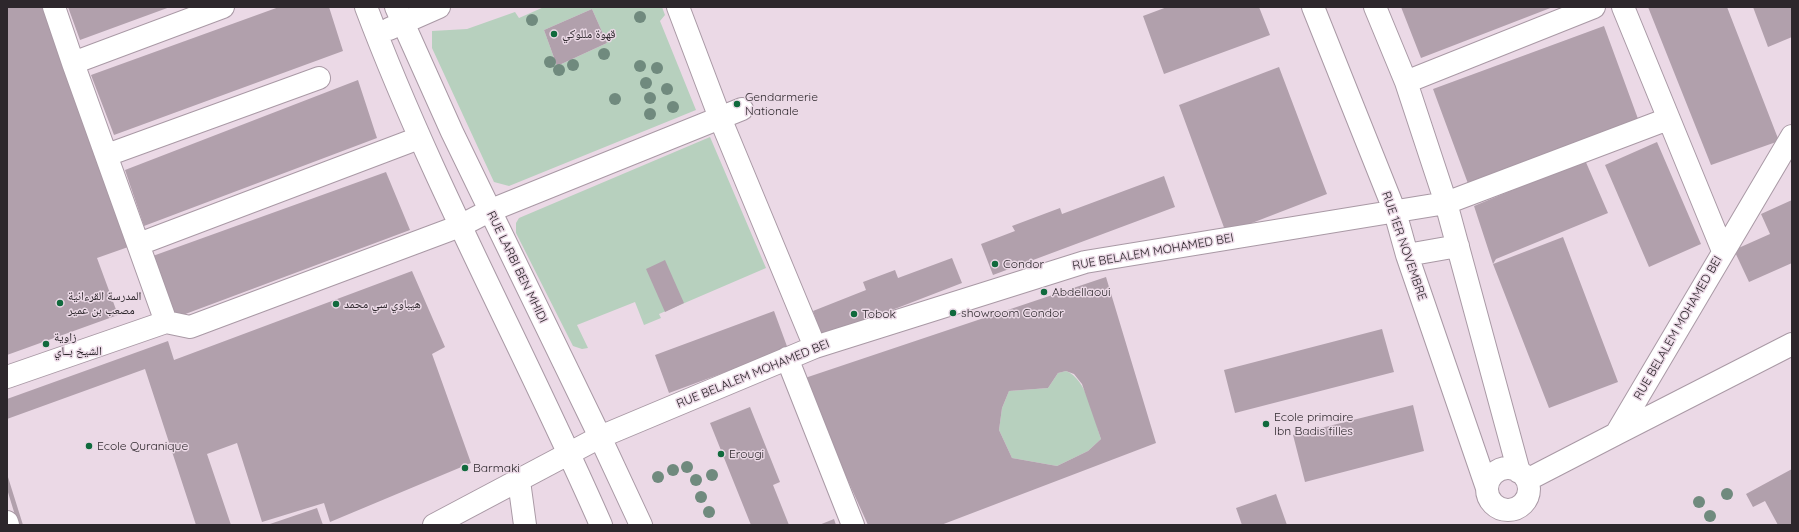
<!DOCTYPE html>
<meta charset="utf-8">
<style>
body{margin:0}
#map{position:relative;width:1799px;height:532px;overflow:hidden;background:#ebd9e6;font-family:Quicksand,sans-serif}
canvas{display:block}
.frame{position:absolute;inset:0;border:8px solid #2d272c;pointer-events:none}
</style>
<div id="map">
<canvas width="1799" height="532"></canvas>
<div class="frame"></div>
</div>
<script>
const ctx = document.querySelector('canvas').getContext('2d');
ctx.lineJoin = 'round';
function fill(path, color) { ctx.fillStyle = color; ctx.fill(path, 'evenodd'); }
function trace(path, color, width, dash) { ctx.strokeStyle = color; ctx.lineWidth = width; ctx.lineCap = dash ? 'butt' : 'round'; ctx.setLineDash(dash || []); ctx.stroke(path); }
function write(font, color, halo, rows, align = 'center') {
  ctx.font = font + ' Quicksand,"Noto Naskh Arabic",sans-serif'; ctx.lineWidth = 3; ctx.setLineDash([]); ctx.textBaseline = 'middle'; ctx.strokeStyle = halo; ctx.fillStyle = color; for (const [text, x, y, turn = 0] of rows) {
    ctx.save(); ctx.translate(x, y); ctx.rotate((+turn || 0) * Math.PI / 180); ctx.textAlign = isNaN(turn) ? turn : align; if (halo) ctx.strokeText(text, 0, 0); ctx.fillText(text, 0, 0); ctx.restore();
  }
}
fill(new Path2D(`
 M544,7H662L665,15L660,21L696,110L509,186L494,182L432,48V31L467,29L515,12L519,18ZM592,9L607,43L557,66L544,30Z
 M710,137L766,268L659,314L661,318L644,325L635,302L577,325L588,348L582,349L573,346L516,233V223L519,218Z
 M1066,371C1087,379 1094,418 1101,439L1088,451L1057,466L1012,458L999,430L1002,408L1009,391L1048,388L1058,373Z`), '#b7d0be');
fill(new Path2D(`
 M7,7H44L131,246L97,258L118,315L7,355Z
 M68,7H170L80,40Z
 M279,7H329L343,51L114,135L91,75Z
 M1167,7H1259L1270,35L1164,74L1143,16Z
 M1401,7H1553L1421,58Z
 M1648,7H1727L1779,141L1711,165Z
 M1753,7H1792V37L1768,47Z
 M592,9L607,43L557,66L544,30Z
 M1604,26L1641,127L1470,189L1433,89Z
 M1279,67L1327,194L1226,233L1179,105Z
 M358,80L377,138L144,226L125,170Z
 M1657,142L1701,244L1649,267L1605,165Z
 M1585,160L1608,213L1496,259L1493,264L1474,206Z
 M386,172L410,230L172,319L150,257Z
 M1164,176L1175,207L993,275L981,244L1015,231L1012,226L1060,208L1062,214Z
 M1792,200V263L1749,282L1734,250L1770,234L1761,214Z
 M1563,237L1618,382L1549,408L1493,264Z
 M952,258L962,283L822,337L813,311L866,290L863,282L895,270L898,278Z
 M665,260L684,303L665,312L646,269Z
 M412,271L445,347L432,354L471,463L330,522L324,503L262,522L237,443L207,454L231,525H196L145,369L7,419V399L168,341L174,360Z
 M1106,277L1156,443L941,525H868L802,379ZM1066,371L1074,374L1082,384L1101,439L1088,451L1057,466L1012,458L999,430L1002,408L1009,391L1048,388L1058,373Z
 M774,311L788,349L669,393L655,355Z
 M1382,329L1394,372L1235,413L1224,370Z
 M1413,405L1424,451L1305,482L1293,435Z
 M750,407L780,482L773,485L789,525H751L710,423Z
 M1792,469V525H1778L1765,501L1753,507L1746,494Z
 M7,474L23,525H18L7,489Z
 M1276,494L1287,525H1242L1236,508Z
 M317,508L323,525H267Z
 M834,519L836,525H819Z`), '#b1a0ac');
const minor = new Path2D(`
 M54,7L73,63
 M366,7C433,185 525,351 601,525
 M396,7L452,132L600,437L641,525
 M678,7L720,118L815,347
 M1313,7L1395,212L1407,255L1487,488
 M1375,7L1406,82L1446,203L1519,472
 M1623,7L1723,251
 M389,29L439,7
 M1406,82L1594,7
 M107,155L319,78
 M139,244L419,138
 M1407,255L1458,246
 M166,322L73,63L223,7
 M787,358L853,525
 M7,377L166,322L190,327L460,226L489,211L742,109
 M1616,434L1792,344
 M1487 489a21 21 0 1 1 42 0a21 21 0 1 1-42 0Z
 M1527,480L1616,434L1792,136
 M519,481L525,525
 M7,522L8,525
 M434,525L600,437L815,347L1085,262L1446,203L1668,119`);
trace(minor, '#a999a5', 24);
trace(minor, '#fff', 22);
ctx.fillStyle = '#708a7e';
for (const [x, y] of [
 [640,17],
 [532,20],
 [604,54],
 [550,62],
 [573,65],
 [640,66],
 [657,68],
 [559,70],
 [646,83],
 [667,89],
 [650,98],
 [615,99],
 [673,107],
 [650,114],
 [687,467],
 [673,470],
 [712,475],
 [658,477],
 [696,480],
 [1727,494],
 [701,497],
 [1699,502],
 [709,512],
 [1710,516]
]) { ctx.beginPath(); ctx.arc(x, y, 6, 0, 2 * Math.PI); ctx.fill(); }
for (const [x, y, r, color] of [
 [554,34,4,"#106a3d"],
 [737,104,4,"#106a3d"],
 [995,264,4,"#106a3d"],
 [1044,292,4,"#106a3d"],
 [60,303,4,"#106a3d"],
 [336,304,4,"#106a3d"],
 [953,313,4,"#106a3d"],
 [854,314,4,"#106a3d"],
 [46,344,4,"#106a3d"],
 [1266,424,4,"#106a3d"],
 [89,446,4,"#106a3d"],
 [721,454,4,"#106a3d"],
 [465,468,4,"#106a3d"]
]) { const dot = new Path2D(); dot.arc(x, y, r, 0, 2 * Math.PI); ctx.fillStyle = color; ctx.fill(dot); trace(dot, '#ebd9e6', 1.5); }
write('12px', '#2d272c', '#ebd9e6', [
 ["قهوة مللوكي",562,34],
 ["Gendarmerie",745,97],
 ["Nationale",745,111],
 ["Condor",1003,264],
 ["Abdellaoui",1052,292],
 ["المدرسة القرءانية",68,296],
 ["مصعب بن عمير",68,310],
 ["هيباوي سي محمد",344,304],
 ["showroom Condor",961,313],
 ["Tobok",862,314],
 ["زاوية",54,337],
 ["الشيخ بــاي",54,351],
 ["Ecole primaire",1274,417],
 ["Ibn Badis filles",1274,431],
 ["Ecole Quranique",97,446],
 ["Erougi",729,454],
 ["Barmaki",473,468]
], 'left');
write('12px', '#2d272c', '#ebd9e6', [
 ["RUE 1ER NOVEMBRE",1404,246,71],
 ["RUE BELALEM MOHAMED BEI",1153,252,-10],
 ["RUE LARBI BEN MHIDI",517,267,64],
 ["RUE BELALEM MOHAMED BEI",1678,328,-60],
 ["RUE BELALEM MOHAMED BEI",753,374,-22]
]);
</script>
